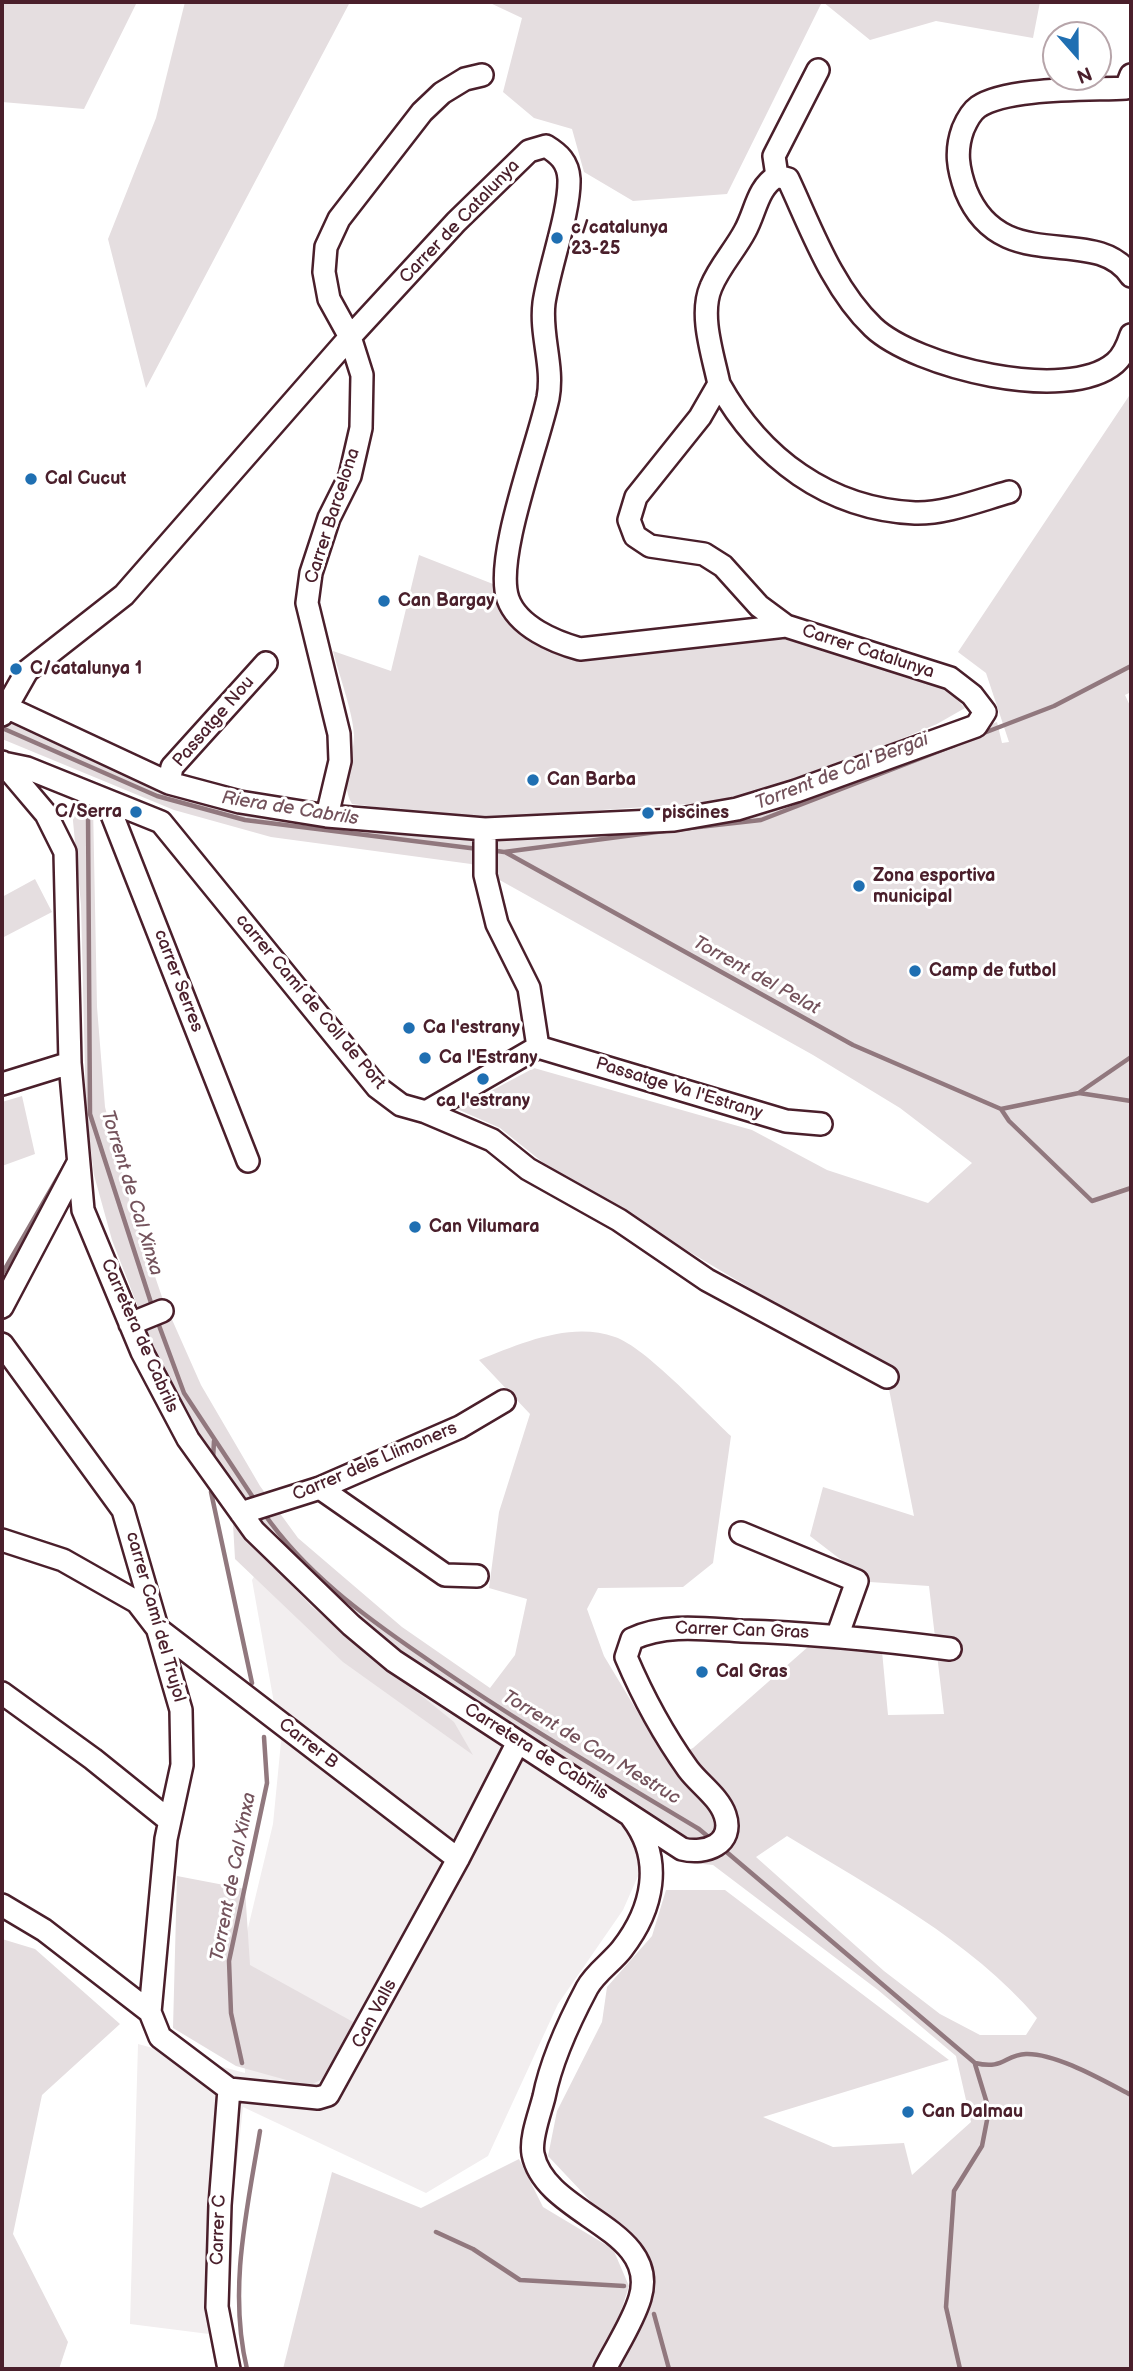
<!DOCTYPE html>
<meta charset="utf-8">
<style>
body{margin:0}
#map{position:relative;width:1133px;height:2371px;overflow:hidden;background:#fff;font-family:"Balsamiq Sans",sans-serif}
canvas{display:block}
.frame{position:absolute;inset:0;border:4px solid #4a1f2b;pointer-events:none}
.north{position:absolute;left:1042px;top:21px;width:70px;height:70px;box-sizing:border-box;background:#fff;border:2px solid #b7a5aa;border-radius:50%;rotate:159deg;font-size:19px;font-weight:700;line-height:28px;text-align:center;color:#4a1f2b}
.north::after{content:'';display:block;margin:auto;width:24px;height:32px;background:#1f6fb2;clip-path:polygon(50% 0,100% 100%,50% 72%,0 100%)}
</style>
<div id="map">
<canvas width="1133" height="2371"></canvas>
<div class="frame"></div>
<div class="north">N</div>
</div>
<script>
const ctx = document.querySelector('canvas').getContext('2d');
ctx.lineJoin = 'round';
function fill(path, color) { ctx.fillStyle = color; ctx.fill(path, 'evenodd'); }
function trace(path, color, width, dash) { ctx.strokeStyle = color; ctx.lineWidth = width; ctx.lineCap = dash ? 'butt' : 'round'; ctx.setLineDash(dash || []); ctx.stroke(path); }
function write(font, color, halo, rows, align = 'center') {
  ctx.font = font + ' "Balsamiq Sans",sans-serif'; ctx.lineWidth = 6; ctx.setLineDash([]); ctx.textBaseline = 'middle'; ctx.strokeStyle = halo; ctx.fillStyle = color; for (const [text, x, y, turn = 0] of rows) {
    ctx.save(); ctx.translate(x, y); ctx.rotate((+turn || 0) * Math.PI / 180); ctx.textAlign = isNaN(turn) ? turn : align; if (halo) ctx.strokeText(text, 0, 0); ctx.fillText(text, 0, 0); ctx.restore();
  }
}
fill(new Path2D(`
 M276,1542L654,1840L623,1910L558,2004L488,2156L426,2193L243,2107L225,2275L239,2369H216L209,2334L130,2324L138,2044L245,2073L241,1957L273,1824L281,1742L252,1580Z`), '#f2eeef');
fill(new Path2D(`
 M2,2H137L84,109L2,102Z
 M185,2H350L146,388L108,239L156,118Z
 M488,2H822L727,194L633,201L584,172L572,129L534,118L503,92L522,18Z
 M823,2H1040L1033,38L936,21L870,40Z
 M1131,393V692L1125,695L1131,708V2369H618L654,2294L641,2245L598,2209L548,2156L557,2111L602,2022L607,1987L652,1936L666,1890H725L949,2060L763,2117L833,2147L904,2143L912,2175L971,2122L956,2056L878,1990L713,1865L693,1863L654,1840L404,1659L276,1542L243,1503L202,1440L155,1351L112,1240L94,1175L86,1111L81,905L71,800L93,805L97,1007L105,1107L131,1206L162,1297L201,1385L260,1486L298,1538L402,1627L490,1688L515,1655L527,1599L489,1588L499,1512L530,1414L479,1360C520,1344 570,1321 615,1337C645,1347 705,1412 731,1436L713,1563L683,1587L598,1588L587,1609L604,1656L667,1761L693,1748L809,1646L882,1651L888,1715L944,1714L929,1586L870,1582L810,1536L823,1487L914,1516L885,1369L551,1169L500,1128L457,1109L534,1068L752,1130L827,1170L928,1203L972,1163L900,1108L813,1055L471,864L271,837L174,810L2,739V712L156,788L370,825L783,805L997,722L1002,743L1009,742L986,673L958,652ZM787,1836C875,1890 969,1939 1037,2018L1026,2035H980L940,2014L884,1971L756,1857Z
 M419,555L493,584L500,605L549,648L753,637L787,640L895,665L950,692L965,708L937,724L889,744L731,801L473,819L352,804C339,781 354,760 354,735C353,712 339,675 333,651L391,671Z
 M35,879L52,912L2,938V897Z
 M22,1096L35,1154L2,1166V1102Z
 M233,1524L312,1607L454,1722L473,1755L343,1662L235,1559Z
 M177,1876L245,1889L250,1965L355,2023L321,2080L308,2086L236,2066L173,2028Z
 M2,1939L35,1949L120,2024L42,2095L13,2234L68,2342L59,2369H2Z
 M519,2159L543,2207L613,2249L629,2286L616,2327L592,2369H283L332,2172L421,2208Z`), '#e5dee0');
trace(new Path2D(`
 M2,728L157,796L245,820L478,849
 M976,736L1054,706L1131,666
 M88,812L90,1114L153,1309
 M681,829L761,820L955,745
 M490,850L504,852L672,830
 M505,852L853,1045L1001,1109L1079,1093L1131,1101
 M1080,1092L1131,1057
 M1001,1109L1009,1121L1092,1201L1131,1188
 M2,1274L68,1160
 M157,1320L184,1393L256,1502
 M213,1460L214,1441
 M211,1492L252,1683
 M263,1512C304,1572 364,1616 424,1657C512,1719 606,1773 699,1829L711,1839
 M723,1849L975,2063C1004,2070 1004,2055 1026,2054C1056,2053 1104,2081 1131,2095
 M242,2063L231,2013L229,1961L267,1783L264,1737
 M436,2232L473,2249L520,2280L624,2286
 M654,2314L669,2369
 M247,2369C228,2290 247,2210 260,2131
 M960,2369L946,2307L954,2191L982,2146L989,2110L975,2064`), '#91787e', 4.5);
const minor = new Path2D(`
 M1131,75L1126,88C1090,90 1007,87 978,107C971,112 966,122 963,129C955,151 958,169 966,191C1002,279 1095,222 1131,276
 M777,176L788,179C811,228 832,288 873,327C915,367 1067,404 1115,363C1122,357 1128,344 1131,335
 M719,384C760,458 828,509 915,513C945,514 980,500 1009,492
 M6,707L169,783L240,802L327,816L485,829L674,820L737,809L796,791L976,726L985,712L972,695L950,678L786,626L759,606L723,566L704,554L650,546L635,536L629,520L636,497L700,417L719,384C713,355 699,315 711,287C719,267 735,250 745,231C756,211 757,188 777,176L774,156L818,70
 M2,715L27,671L124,595L350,337L456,222L529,151L546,146C559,154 568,162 569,179C570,212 549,268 544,303C540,335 554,366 548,398C538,445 494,558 508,599C518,627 555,642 580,649L786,626
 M2,762L46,814L65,852L70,1063L83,1210L142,1352L188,1439L254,1531L351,1625L394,1661L682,1849C705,1855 735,1844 725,1815C719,1797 699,1784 688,1769C663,1734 643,1697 626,1657L632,1639C667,1623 705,1629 742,1631C812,1633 880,1640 950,1649
 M3,763L27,768L161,822L377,1087L401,1105L426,1112L492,1140L528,1169L619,1220L707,1280L887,1377
 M169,783L172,767L266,663
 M107,802L248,1161
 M327,816L340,761L339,734L307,603L311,573L329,518L350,476L361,428L362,375L350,337L329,299L324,272L326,247L339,219L422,112L442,93L465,79L482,75
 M538,1047L786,1121L821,1124
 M2,1084L70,1063
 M426,1112L538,1047L529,988L497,924L485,875V829
 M2,1307L78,1163
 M130,1324L162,1311
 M2,1344L123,1510L181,1710L182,1765L166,1839L150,2012L160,2037L229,2089L318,2098L328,2095L458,1859L518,1742
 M320,1488L445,1575L477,1576
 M241,1513L320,1488L460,1427L504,1401
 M741,1533L857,1581L838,1634
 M2,1540L63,1560L137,1602L157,1628L458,1859
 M2,1693L93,1759L170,1821
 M2,1905L44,1930L150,2012
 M229,2369L217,2307L220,2205L229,2089
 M605,2369C616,2347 633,2322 640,2298C661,2228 545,2216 533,2154C530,2138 540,2113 544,2097C551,2061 570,2020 587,1988C595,1973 612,1962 622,1949C653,1909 664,1860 632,1818`);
trace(minor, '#4a1f2b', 26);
trace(minor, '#fff', 21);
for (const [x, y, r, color] of [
 [557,238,7,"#1f6fb2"],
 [31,479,7,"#1f6fb2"],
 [384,601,7,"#1f6fb2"],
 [16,669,7,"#1f6fb2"],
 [533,780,7,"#1f6fb2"],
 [136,812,7,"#1f6fb2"],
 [648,813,7,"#1f6fb2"],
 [859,886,7,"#1f6fb2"],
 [915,971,7,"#1f6fb2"],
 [409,1028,7,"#1f6fb2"],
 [425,1058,7,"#1f6fb2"],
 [483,1079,7,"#1f6fb2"],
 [415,1227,7,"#1f6fb2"],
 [702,1672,7,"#1f6fb2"],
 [908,2112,7,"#1f6fb2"]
]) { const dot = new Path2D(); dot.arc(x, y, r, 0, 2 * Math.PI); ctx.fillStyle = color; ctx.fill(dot); trace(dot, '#fff', 2.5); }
write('18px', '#4a1f2b', '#fff', [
 ["Carrer de Catalunya",460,222,-46],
 ["Carrer Barcelona",333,516,-72],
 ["Carrer Catalunya",868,652,18],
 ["Passatge Nou",214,722,-49],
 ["carrer Serres",178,981,69],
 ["carrer Camí de Coll de Port",310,1002,50],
 ["Passatge Va l'Estrany",679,1089,17],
 ["Carretera de Cabrils",139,1336,66],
 ["Carrer dels Llimoners",375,1462,-23],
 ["carrer Camí del Trujol",155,1617,74],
 ["Carrer Can Gras",742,1631,2],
 ["Carrer B",308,1744,38],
 ["Carretera de Cabrils",536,1752,32],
 ["Can Valls",375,2014,-62],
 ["Carrer C",219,2230,-88]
]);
write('bold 18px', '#4a1f2b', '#fff', [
 ["c/catalunya",571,228],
 ["23-25",571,249],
 ["Cal Cucut",45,479],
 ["Can Bargay",398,601],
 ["C/catalunya 1",30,669],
 ["Can Barba",547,780],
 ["C/Serra",122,812,"right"],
 ["piscines",662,813],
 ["Zona esportiva",873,876],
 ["municipal",873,897],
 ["Camp de futbol",929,971],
 ["Ca l'estrany",423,1028],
 ["Ca l'Estrany",439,1058],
 ["ca l'estrany",483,1101,"center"],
 ["Can Vilumara",429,1227],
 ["Cal Gras",716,1672],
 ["Can Dalmau",922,2112]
], 'left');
write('italic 19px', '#74535c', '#fff', [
 ["Torrent de Cal Bergai",842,772,-21],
 ["Riera de Cabrils",290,809,9],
 ["Torrent del Pelat",756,976,29],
 ["Torrent de Cal Xinxa",131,1193,73],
 ["Torrent de Can Mestruc",591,1748,31],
 ["Torrent de Cal Xinxa",234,1877,-79]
]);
</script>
